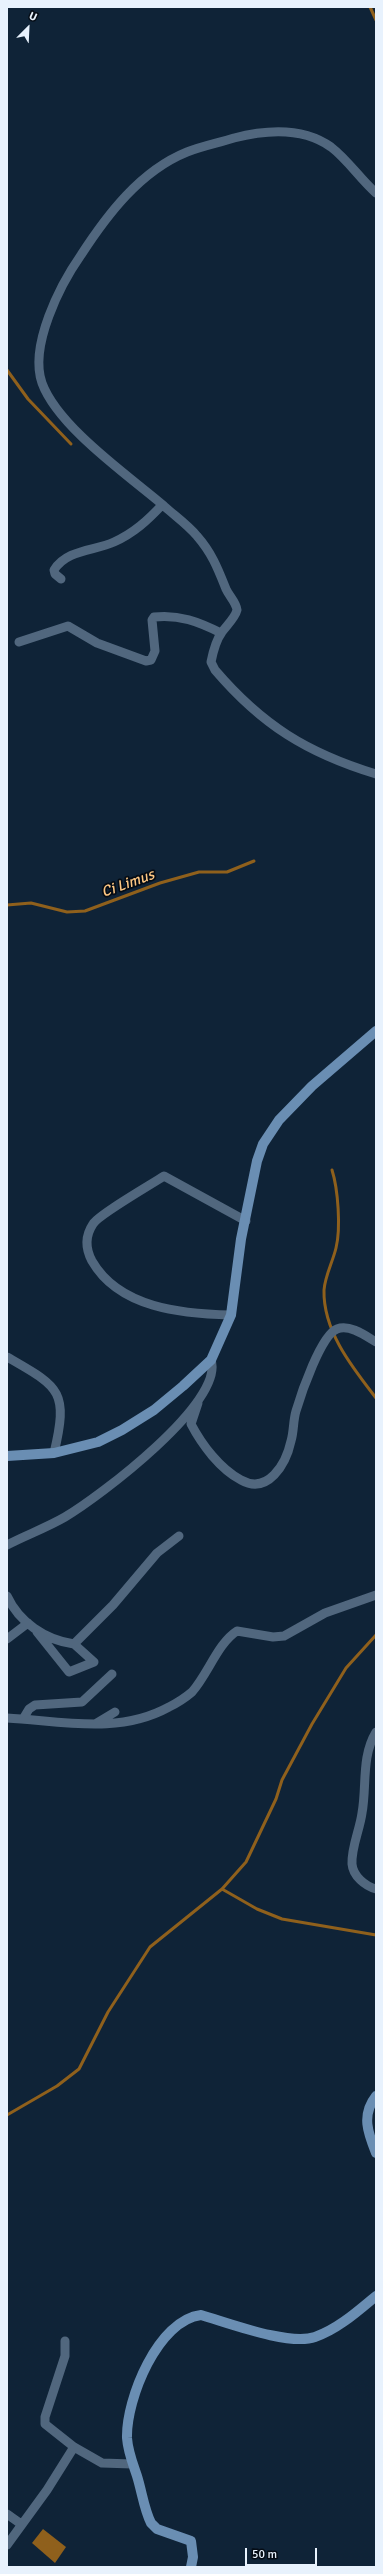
<!DOCTYPE html>
<style>
body{margin:0}
#map{position:relative;width:383px;height:2574px;overflow:hidden;background:#0f2337;font-family:Signika,sans-serif}
canvas{display:block}
.frame{position:absolute;inset:0;border:8px solid #e8f2fd;pointer-events:none}
.north{position:absolute;left:8px;top:8px;width:40px;height:40px;-webkit-text-stroke:3px #050c15;paint-order:stroke;rotate:24deg;font-size:11px;font-weight:700;line-height:16px;text-align:center;color:#e8f2fd}
.north::after{content:'';display:block;margin:auto;width:14px;height:18px;background:#e8f2fd;clip-path:polygon(50% 0,100% 100%,50% 72%,0 100%)}
.scale{position:absolute;left:245px;top:2548px;width:72px;height:18px;box-sizing:border-box;border:2px solid #e8f2fd;border-top:0;padding-left:5px;font-size:12px;line-height:14px;white-space:nowrap;color:#e8f2fd;-webkit-text-stroke:3px #050c15;paint-order:stroke}
</style>
<div id="map">
<canvas width="383" height="2574"></canvas>
<div class="frame"></div>
<div class="north">U</div>
<div class="scale">50 m</div>
</div>
<script>
const ctx = document.querySelector('canvas').getContext('2d');
ctx.lineJoin = 'round';
function fill(path, color) { ctx.fillStyle = color; ctx.fill(path, 'evenodd'); }
function trace(path, color, width, dash) { ctx.strokeStyle = color; ctx.lineWidth = width; ctx.lineCap = dash ? 'butt' : 'round'; ctx.setLineDash(dash || []); ctx.stroke(path); }
function write(font, color, halo, rows, align = 'center') {
  ctx.font = font + ' Signika,sans-serif'; ctx.lineWidth = 3.5; ctx.setLineDash([]); ctx.textBaseline = 'middle'; ctx.strokeStyle = halo; ctx.fillStyle = color; for (const [text, x, y, turn = 0] of rows) {
    ctx.save(); ctx.translate(x, y); ctx.rotate((+turn || 0) * Math.PI / 180); ctx.textAlign = isNaN(turn) ? turn : align; if (halo) ctx.strokeText(text, 0, 0); ctx.fillText(text, 0, 0); ctx.restore();
  }
}
fill(new Path2D(`
 M43,2529L66,2547L55,2563L32,2543Z`), '#8f601c');
trace(new Path2D(`
 M370,7L376,20
 M7,370L28,399L71,444
 M7,905L31,903L67,912L85,911L160,883L199,872H227L254,861
 M332,1170C338,1189 341,1228 336,1248C333,1261 325,1276 324,1290C323,1331 352,1367 376,1398
 M222,1889L257,1909L282,1919L376,1935
 M7,2115L57,2086L79,2069L108,2012L150,1947L222,1889L246,1862L276,1799L282,1780L312,1724L346,1668L376,1635`), '#8f601c', 3);
trace(new Path2D(`
 M376,193C360,179 348,160 331,147C303,127 265,130 234,138C218,143 202,146 187,152C140,171 107,215 81,255C60,285 29,346 42,383C58,427 129,476 164,506C175,516 188,525 197,536C212,553 218,569 226,589C229,596 236,602 237,610C235,618 227,625 222,632C216,640 213,652 211,662L215,670C262,725 307,753 376,774
 M61,579L55,574L54,570C67,549 95,551 114,542C134,533 148,520 162,505
 M19,642L68,626L97,643L146,661L151,660L155,651L152,620L154,617C179,614 199,622 221,633
 M231,1315C182,1314 119,1308 92,1261C85,1248 85,1236 93,1224C98,1215 152,1184 164,1176L246,1221
 M7,1357C59,1387 69,1390 54,1453
 M198,1403L191,1424C202,1445 220,1469 241,1480C268,1495 286,1464 291,1441C294,1431 293,1421 296,1411C301,1394 321,1335 337,1329C350,1324 366,1336 376,1342
 M7,1545C26,1535 46,1528 65,1517C99,1497 225,1402 211,1360
 M7,1596C19,1622 45,1640 74,1644L113,1605L157,1553L179,1536
 M37,1632L69,1672L94,1662L74,1644
 M7,1639L28,1623
 M7,1718C62,1721 118,1735 169,1707C177,1703 185,1698 192,1692C208,1674 218,1643 237,1631L273,1637L284,1636L325,1613L376,1595
 M23,1719L29,1709L35,1705L82,1702L112,1674
 M95,1724L115,1712
 M376,1732C361,1757 367,1786 362,1813C360,1829 351,1848 352,1864C353,1876 365,1886 376,1889
 M65,2341V2356L45,2417V2424L74,2447L102,2463L132,2464
 M7,2514L21,2524
 M7,2545L47,2490L74,2447`), '#51677e', 9);
trace(new Path2D(`
 M7,1456L54,1453L98,1442L122,1430L154,1410L183,1386L211,1360L231,1315L241,1239L257,1161L263,1144L279,1120L312,1086L376,1031
 M376,2096C361,2115 368,2133 376,2153
 M191,2567L193,2557L191,2541L157,2529L151,2523C144,2509 142,2492 137,2476C133,2464 128,2452 127,2438C126,2399 158,2320 201,2315C229,2323 289,2346 315,2337C338,2329 358,2311 376,2296`), '#6a8eb3', 10);
write('italic 15px', '#fdc783', '#050c15', [
 ["Ci Limus",128,884,-20]
]);
</script>
